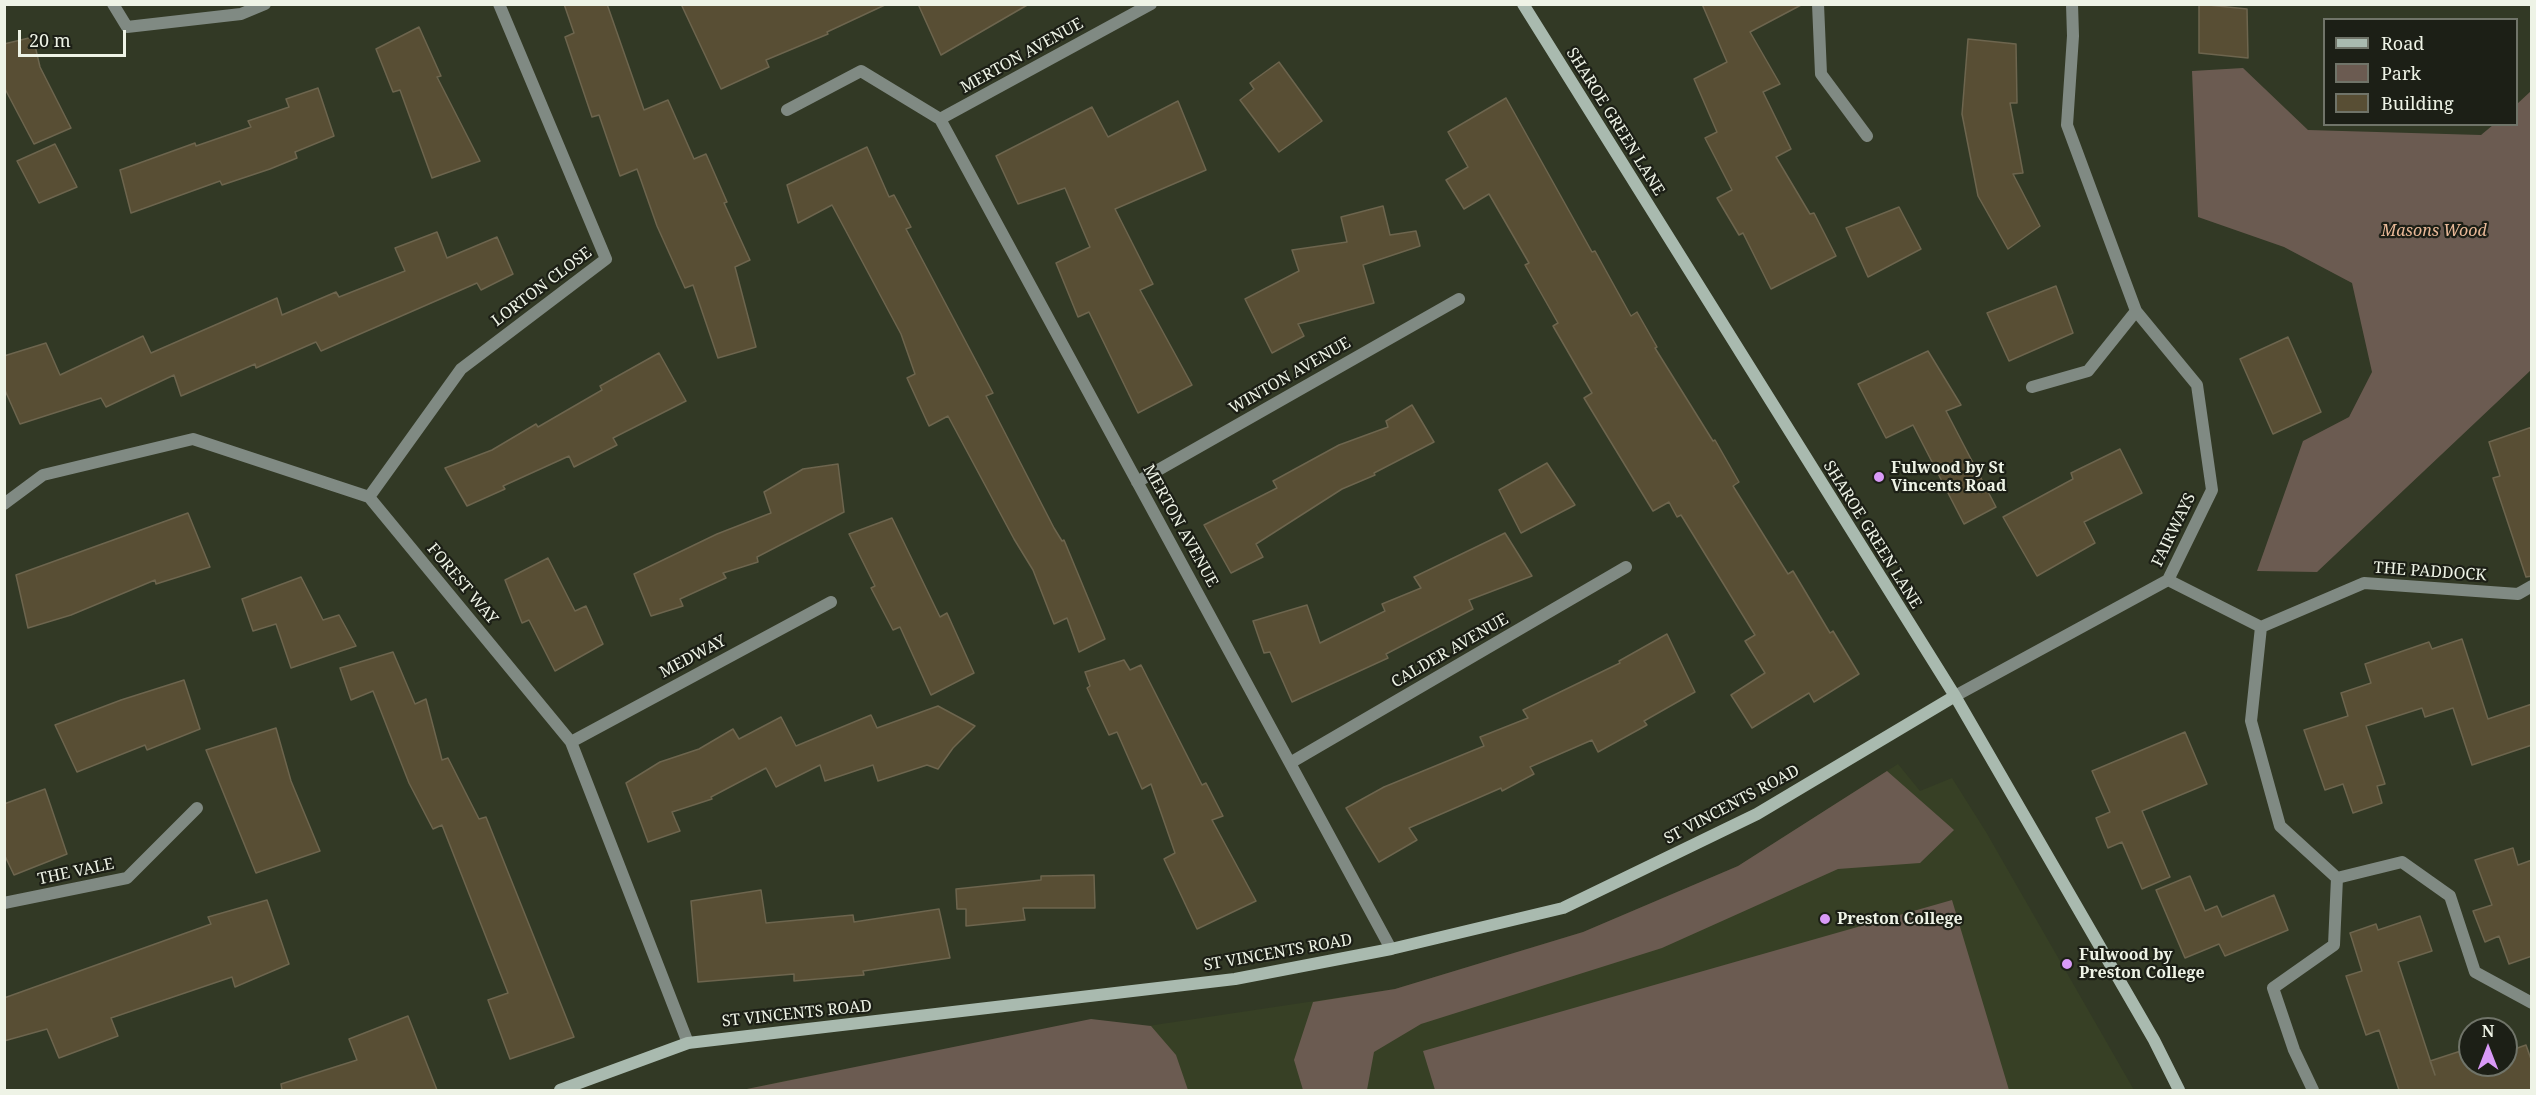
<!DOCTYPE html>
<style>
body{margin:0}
#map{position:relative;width:2536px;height:1095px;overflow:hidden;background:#323925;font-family:"Noto Serif",serif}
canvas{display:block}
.frame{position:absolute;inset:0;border:6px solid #eef3e6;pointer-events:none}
.legend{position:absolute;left:2323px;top:18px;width:195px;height:108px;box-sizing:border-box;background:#1c1f16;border:2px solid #707469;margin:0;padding:8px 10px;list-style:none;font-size:18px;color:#eef3e6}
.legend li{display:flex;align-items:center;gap:12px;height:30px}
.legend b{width:30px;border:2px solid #707469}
.north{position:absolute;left:2458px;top:1017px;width:60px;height:60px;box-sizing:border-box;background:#1c1f16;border:2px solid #707469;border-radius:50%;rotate:0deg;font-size:16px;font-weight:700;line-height:24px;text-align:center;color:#eef3e6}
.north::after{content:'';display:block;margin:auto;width:21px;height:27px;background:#d99af7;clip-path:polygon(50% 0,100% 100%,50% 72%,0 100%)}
.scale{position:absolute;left:18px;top:30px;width:108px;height:27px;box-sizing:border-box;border:3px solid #eef3e6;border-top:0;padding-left:8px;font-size:18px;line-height:21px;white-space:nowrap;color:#eef3e6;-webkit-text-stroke:4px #1c1f16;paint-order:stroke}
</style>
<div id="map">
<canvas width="2536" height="1095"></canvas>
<div class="frame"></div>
<ul class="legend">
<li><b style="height:8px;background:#a9baaf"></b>Road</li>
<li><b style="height:16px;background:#6b5b51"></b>Park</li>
<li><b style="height:16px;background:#584e34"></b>Building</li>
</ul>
<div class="north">N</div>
<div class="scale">20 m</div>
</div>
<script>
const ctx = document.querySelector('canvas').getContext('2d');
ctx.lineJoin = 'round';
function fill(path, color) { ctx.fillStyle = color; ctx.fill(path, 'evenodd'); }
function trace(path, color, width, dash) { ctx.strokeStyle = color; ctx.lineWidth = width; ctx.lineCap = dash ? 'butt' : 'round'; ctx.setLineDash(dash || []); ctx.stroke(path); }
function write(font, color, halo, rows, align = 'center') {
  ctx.font = font + ' "Noto Serif",serif'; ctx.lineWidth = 4.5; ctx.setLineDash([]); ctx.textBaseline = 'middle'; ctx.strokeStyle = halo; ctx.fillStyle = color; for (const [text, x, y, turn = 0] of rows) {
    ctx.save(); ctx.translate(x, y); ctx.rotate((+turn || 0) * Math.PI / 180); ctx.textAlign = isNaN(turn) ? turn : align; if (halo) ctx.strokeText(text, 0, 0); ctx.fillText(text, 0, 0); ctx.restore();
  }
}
fill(new Path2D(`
 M1898,764L1920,791L1952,778L1986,832L2134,1090H742L787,1080L1395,989L1583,932L1738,866Z`), '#374025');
fill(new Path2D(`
 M2243,68L2308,130L2481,135L2493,125L2516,124L2517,104L2531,91V370L2317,572L2257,571L2303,441L2349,417L2372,372L2352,283L2284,247L2198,217L2192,71Z
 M1887,771L1954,830L1920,863L1838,869L1662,948L1421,1024L1374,1052L1367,1090H1303L1294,1060L1313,1002L1395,989L1583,932L1738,866Z
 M1952,900L2009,1090H1435L1423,1051Z
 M1091,1019L1151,1026L1176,1055L1188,1090H742Z`), '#6b5b51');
const building = new Path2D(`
 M564,4H607L644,110L668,100L694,159L706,154L727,202L724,203L750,260L735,267L756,347L718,358L693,285L685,288L657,226L637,169L620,176L599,115L592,117L565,37L574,33Z
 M681,4H887L827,32L828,34L766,60L769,67L721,89Z
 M918,4H1029L941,55Z
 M1702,4H1803L1750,32L1780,84L1763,92L1791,149L1776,157L1810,214L1814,213L1836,256L1771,289L1743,233L1739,235L1717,198L1732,190L1705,138L1717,132L1694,79L1727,62Z
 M2199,4L2247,9L2248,58L2199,53Z
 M419,27L441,76L437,77L480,161L432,178L400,90L393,92L376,49Z
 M33,37L40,67L71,128L34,144L4,87V44Z
 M1968,39L2016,44L2017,103H2010L2023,173L2013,174L2040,226L2008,249L1978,196L1962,114Z
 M1279,62L1322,121L1279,152L1240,100L1254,89L1250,83Z
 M318,88L334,136L295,152L297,158L270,169L222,185L220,181L131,213L120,170L195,143L196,146L251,127L248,121L289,107L286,99Z
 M1506,98L1592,252L1595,251L1631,316L1637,312L1657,347L1655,348L1713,441L1715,440L1739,482L1733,486L1788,574L1793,571L1830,633L1833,631L1859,674L1814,702L1809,693L1752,728L1731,695L1765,673L1745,641L1755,635L1681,515L1677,517L1669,502L1653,511L1584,398L1592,393L1553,326L1558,323L1525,265L1529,263L1489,194L1464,209L1446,180L1468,167L1448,132Z
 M1178,101L1206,170L1115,209L1153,284L1140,290L1192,385L1138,413L1089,312L1078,317L1056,263L1090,247L1065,188L1018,204L996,156L1092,107L1108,137Z
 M55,144L77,187L39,203L17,161Z
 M867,147L889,197L894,195L911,227L906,229L993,393L986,396L1054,528L1062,541L1064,540L1105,639L1079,652L1067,618L1054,624L1033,570L1014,539L948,416L929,426L907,378L915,374L901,334L832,205L798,223L787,185Z
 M1383,206L1390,235L1416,231L1420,246L1363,265L1374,303L1298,324L1304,336L1272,353L1245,299L1299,271L1292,250L1347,242L1341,217Z
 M1899,207L1921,249L1868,277L1846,228Z
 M437,232L447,258L497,237L513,274L481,290L477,283L321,351L316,342L256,368L255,364L181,396L174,375L106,407L101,398L20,424L4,388V356L46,343L60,375L143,336L151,353L277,298L282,315L336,292L339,297L405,271L395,248Z
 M2056,286L2073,333L2009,361L1987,313Z
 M2288,337L2321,412L2273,434L2240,359Z
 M1928,351L1961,405L1946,411L1996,507L1964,524L1913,425L1886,438L1858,384Z
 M659,353L686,401L613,438L617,445L574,467L569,456L503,486L505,489L467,506L445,468L492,450L536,424L538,427L602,390L600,386Z
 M1412,405L1434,442L1374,473L1375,475L1342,489L1256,544L1263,557L1231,573L1204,525L1277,488L1273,481L1339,445L1388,427L1386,421Z
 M2532,427V576L2526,577L2493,478L2500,476L2489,442Z
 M2120,449L2142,493L2084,522L2095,543L2037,576L2003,517L2073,479L2071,473Z
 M1547,463L1575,505L1521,533L1499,490Z
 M838,464L844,512L757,557L758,562L723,573L726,578L680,599L683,606L651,616L634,574L717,534L771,513L764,492L803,469Z
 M188,513L210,567L156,584L155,580L71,615L28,628L16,575Z
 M892,518L940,617L947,613L974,673L931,695L900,627L893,630L871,588L875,586L849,534Z
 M1505,533L1532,576L1469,600L1473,609L1386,654L1388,658L1292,702L1270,652L1264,653L1253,621L1307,605L1320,643L1385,611L1382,604L1421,588L1414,577Z
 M548,558L575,611L586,606L603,644L555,671L529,620L522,623L505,580Z
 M301,577L323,620L339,615L356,646L291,668L276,624L253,631L242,599Z
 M1667,634L1695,692L1644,721L1647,725L1598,752L1592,740L1530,767L1534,774L1502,791L1501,788L1409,828L1417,840L1379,862L1346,808L1384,787L1484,746L1480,737L1528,718L1523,710L1620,663L1619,661Z
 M2462,639L2488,719L2532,704V745L2472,765L2453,708L2425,717L2422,708L2366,726L2385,784L2377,786L2382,803L2353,813L2343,784L2325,790L2304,730L2348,716L2341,693L2371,683L2365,664L2429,642L2432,649Z
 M393,652L415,704L426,699L442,760L448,758L479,819L486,817L574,1037L510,1059L488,1000L508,993L442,825L433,829L409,783L373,691L351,700L340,668Z
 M1124,660L1130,670L1141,665L1202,785L1206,783L1223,816L1212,820L1256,901L1197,929L1164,859L1175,853L1151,784L1142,789L1117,732L1109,735L1087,688L1090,686L1085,672Z
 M184,680L200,729L147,750L145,745L77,772L55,725L121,700Z
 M938,706L975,726L953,748L938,769L927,765L878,781L873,765L825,781L820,765L776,787L766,768L711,797L712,799L672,812L680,831L648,842L626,783L660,762L699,749L733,729L739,739L781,717L796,746L871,715L877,728Z
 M276,728L291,781L320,851L256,873L206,750Z
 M2185,732L2207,784L2142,811L2170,877L2142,889L2122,842L2108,848L2096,818L2110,812L2092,771Z
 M45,789L67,854L14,875L4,854V804Z
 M2513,848L2518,865L2532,860V956L2509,964L2499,936L2485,942L2473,911L2492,905L2475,860Z
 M1094,875L1095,908H1023L1025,920L966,926V909H957L956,889L1041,880V876Z
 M2190,876L2205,911L2217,906L2222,917L2274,895L2288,930L2225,956L2219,944L2185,958L2156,890Z
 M761,890L766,923L853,915L854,922L939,909L950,958L863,971L864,975L794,981V974L698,982L691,901Z
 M267,900L289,964L235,987L232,977L111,1018L118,1036L59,1058L47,1029L4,1041V998L211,924L208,917Z
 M2420,916L2432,951L2398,962L2435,1075L2430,1061L2470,1048V1065H2506V1052L2526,1045L2532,1062V1090H2399L2379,1030L2366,1035L2346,976L2362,971L2350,933L2376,924L2378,930Z
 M408,1016L437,1090H282L281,1084L357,1060L349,1039Z`);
fill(building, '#584e34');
trace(building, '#6d654e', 1.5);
trace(new Path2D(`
 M113,4L127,27L241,14L265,4
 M1818,4L1821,74L1867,136
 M787,110L861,71L940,119L1391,949
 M940,119L1151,4
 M2032,387L2088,371L2136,311
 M1137,482L1459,299
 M369,497L461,369L606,259L499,4
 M4,504L43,475L193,439L369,497L571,742L688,1043
 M2168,580L2261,627L2364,583L2518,594L2532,586
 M2261,627L2251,721L2280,826L2337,878L2334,945L2273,988L2294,1050L2313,1090
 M1955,696L2168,580L2212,490L2197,385L2136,311L2067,125L2073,36L2072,4
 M571,742L831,602
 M1290,763L1626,567
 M2337,878L2402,862L2450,896L2475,972L2532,1003
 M4,903L127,878L197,808`), '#808a83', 12);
trace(new Path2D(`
 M1523,4L1955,696L2154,1040L2179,1090
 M560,1090L688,1043L1235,979L1391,949L1563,908L1757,814L1955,696`), '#a9baaf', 12);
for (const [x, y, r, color] of [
 [1879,477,6,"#d99af7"],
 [1825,919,6,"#d99af7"],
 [2067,964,6,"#d99af7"]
]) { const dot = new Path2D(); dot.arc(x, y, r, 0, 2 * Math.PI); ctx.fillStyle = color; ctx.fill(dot); trace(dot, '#1c1f16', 2); }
write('16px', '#eef3e6', '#1c1f16', [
 ["MERTON AVENUE",1022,56,-29],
 ["SHAROE GREEN LANE",1615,122,58],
 ["LORTON CLOSE",542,287,-37],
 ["WINTON AVENUE",1290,376,-30],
 ["MERTON AVENUE",1180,526,61],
 ["FAIRWAYS",2174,530,-64],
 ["SHAROE GREEN LANE",1872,535,58],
 ["THE PADDOCK",2430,572,4],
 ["FOREST WAY",462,584,50],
 ["CALDER AVENUE",1450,651,-30],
 ["MEDWAY",693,657,-28],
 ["ST VINCENTS ROAD",1732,805,-28],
 ["THE VALE",76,872,-12],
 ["ST VINCENTS ROAD",1278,953,-10],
 ["ST VINCENTS ROAD",797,1014,-6]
]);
write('italic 16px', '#e9b998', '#1c1f16', [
 ["Masons Wood",2434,231]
]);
write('bold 16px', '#eef3e6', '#1c1f16', [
 ["Fulwood by St",1891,468],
 ["Vincents Road",1891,486],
 ["Preston College",1837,919],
 ["Fulwood by",2079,955],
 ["Preston College",2079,973]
], 'left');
</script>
